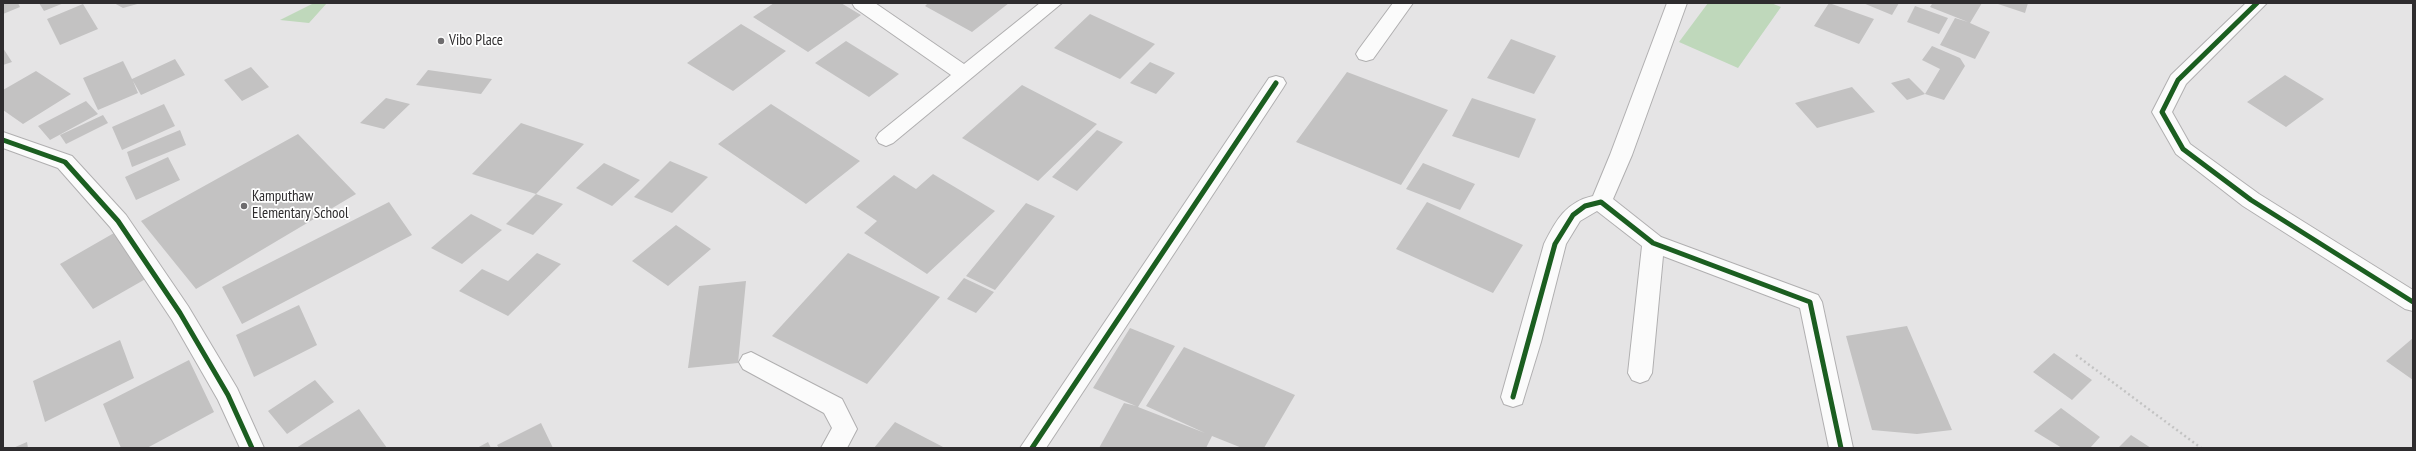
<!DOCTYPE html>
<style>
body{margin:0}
#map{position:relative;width:2416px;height:451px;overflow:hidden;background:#e5e4e5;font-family:"PT Sans Narrow",sans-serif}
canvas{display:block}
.frame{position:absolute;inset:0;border:4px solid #2e2c2e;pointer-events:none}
</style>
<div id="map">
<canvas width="2416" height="451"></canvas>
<div class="frame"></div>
</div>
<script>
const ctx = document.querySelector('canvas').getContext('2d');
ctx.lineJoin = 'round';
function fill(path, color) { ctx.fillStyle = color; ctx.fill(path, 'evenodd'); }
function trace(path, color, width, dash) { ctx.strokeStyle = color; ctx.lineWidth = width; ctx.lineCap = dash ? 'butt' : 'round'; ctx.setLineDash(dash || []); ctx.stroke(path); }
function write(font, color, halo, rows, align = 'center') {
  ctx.font = font + ' "PT Sans Narrow",sans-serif'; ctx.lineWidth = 3.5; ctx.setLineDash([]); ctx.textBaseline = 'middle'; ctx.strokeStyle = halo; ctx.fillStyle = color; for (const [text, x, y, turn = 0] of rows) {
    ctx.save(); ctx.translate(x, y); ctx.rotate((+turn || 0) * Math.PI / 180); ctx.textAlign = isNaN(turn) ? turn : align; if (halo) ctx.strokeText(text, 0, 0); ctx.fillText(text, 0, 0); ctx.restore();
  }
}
fill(new Path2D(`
 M314,3H327L309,23L280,20Z
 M1708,3H1771L1781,7L1738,68L1679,42Z`), '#bfd8bb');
fill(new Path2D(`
 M3,3H18L20,7L3,14Z
 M39,3H64L44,11Z
 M114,3H141L123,8Z
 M774,3H841L861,15L808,52L753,17Z
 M928,3H1009L972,32L925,6Z
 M1829,3L1874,19L1859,44L1814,26Z
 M1863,3H1899L1892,15Z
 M1929,3H1982L1970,23L1990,32L1975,59L1940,45L1955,18L1968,22L1930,7L1932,4Z
 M1995,3H2028L2025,13Z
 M83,4L98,29L60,45L47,19Z
 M1915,6L1948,18L1939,34L1907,22Z
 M1090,14L1155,44L1120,79L1054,48Z
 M741,24L786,51L733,91L687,63Z
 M1511,39L1556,56L1534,94L1487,78Z
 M846,41L899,74L869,97L815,63Z
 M1932,46L1960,58L1965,66L1944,100L1925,94L1940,69L1922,60Z
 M3,48L12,62L3,65Z
 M175,59L185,75L141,95L133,81L138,93L98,110L83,78L123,61L132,79Z
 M1150,62L1175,73L1156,94L1130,83Z
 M251,67L269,87L242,101L224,80Z
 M428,70L492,79L481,94L416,85Z
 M36,71L71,94L23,124L3,110V90Z
 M1347,72L1448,110L1401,185L1296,142Z
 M2285,75L2324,99L2286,127L2247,102Z
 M1909,78L1925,94L1907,100L1891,83Z
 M1022,85L1097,124L1038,181L962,138Z
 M1852,87L1875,112L1817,128L1795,103Z
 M386,98L410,104L384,129L360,123Z
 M1472,98L1536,119L1519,158L1452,136Z
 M86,101L98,114L50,140L38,126Z
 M164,104L175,126L122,150L112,127Z
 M771,104L860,161L806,204L718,144Z
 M103,115L108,123L66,144L60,135Z
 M521,123L584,144L536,194L472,174Z
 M180,130L186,145L132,167L127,152Z
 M1097,130L1123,142L1077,191L1052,177Z
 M298,134L356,194L196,289L141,221Z
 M168,157L180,180L136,200L125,177Z
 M670,161L708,177L672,213L634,197Z
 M604,163L640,180L612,206L576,188Z
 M1423,163L1475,184L1460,210L1406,189Z
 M933,174L995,211L927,274L864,233L877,221L856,207L894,175L916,189Z
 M536,194L563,204L533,235L506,224Z
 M389,202L412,235L242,324L222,287Z
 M1427,202L1523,245L1493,293L1396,249Z
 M1026,203L1055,216L995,290L966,276Z
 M471,214L502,230L462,264L431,248Z
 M676,225L711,249L668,286L632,261Z
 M114,233L149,277L93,309L60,264Z
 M537,253L561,264L508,316L459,291L482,269L508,281Z
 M848,253L940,297L867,384L772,336Z
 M964,278L994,292L976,313L947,299Z
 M746,281L738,363L688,368L699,286Z
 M299,305L317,345L254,377L236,335Z
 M1907,326L1952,430L1917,434L1872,430L1846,336Z
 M1130,328L1175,346L1138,407L1205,433L1146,406L1184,347L1295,395L1264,448H1242L1212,436L1206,448H1099L1124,403L1136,406L1093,388Z
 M2413,338V380L2386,361Z
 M120,340L134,378L45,422L33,381Z
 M2054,353L2092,380L2072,400L2033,372Z
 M189,360L214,412L147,448H121L103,404Z
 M315,380L334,402L287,434L268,411Z
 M2061,408L2100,437L2090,448H2062L2034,431Z
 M359,409L387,448H296Z
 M895,422L945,448H874Z
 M541,423L553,448H499L497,445Z
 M2131,435L2151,448H2118Z
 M27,442L28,448H13Z
 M488,442L491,448H477Z`), '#c3c2c2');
const minor = new Path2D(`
 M852,3H875L964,64L1040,3H1062L893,143L886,146L879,143L876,138L879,133L951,75L855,8Z
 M1393,3H1413L1373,59L1366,61L1359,59L1356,54L1359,49Z
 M1667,3H1687L1632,155L1613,199L1661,237L1818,295L1822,302L1853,448H1829L1800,308L1663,256L1652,373L1648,380L1640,383L1632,380L1628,373L1642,246L1597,211L1580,221L1566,244L1541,342L1522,404L1513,407L1504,404L1501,397L1544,244C1556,220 1566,202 1593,196L1610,155Z
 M2246,3H2267L2186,84L2172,112L2190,144L2259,194L2413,290V311L2405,309L2243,206L2176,154L2152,112L2171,75Z
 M1276,76L1283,78L1286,83L1283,88L1046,448H1020L1269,78Z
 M3,132L72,156L126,215L188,306L237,388L264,448H240L218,400L172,320L110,227L58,168L3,148Z
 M751,352L842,399L857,429L847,448H821L832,428L824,413L743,369L739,362L743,355Z`);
trace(minor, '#b0afb0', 2);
trace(new Path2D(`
 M2076,355L2201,448`), '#c3c3c3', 2.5, [2, 3]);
fill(minor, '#fbfbfb');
trace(new Path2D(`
 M2257,3L2178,80L2162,112L2183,149L2251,200L2413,302
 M3,140L65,162L118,221L180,313L228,395L252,448
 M1513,397L1555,244L1573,215L1585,206L1601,202L1653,243L1810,302L1841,448
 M1032,448L1276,83`), '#1b5e20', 5);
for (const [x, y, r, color] of [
 [441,41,4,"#6e6c6e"],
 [244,206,4,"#6e6c6e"]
]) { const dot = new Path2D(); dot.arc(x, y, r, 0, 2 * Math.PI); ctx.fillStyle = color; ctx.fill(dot); trace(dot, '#fff', 1.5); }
write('15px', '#2e2c2e', '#fff', [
 ["Vibo Place",449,41],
 ["Kamputhaw",252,197],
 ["Elementary School",252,214]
], 'left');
</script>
